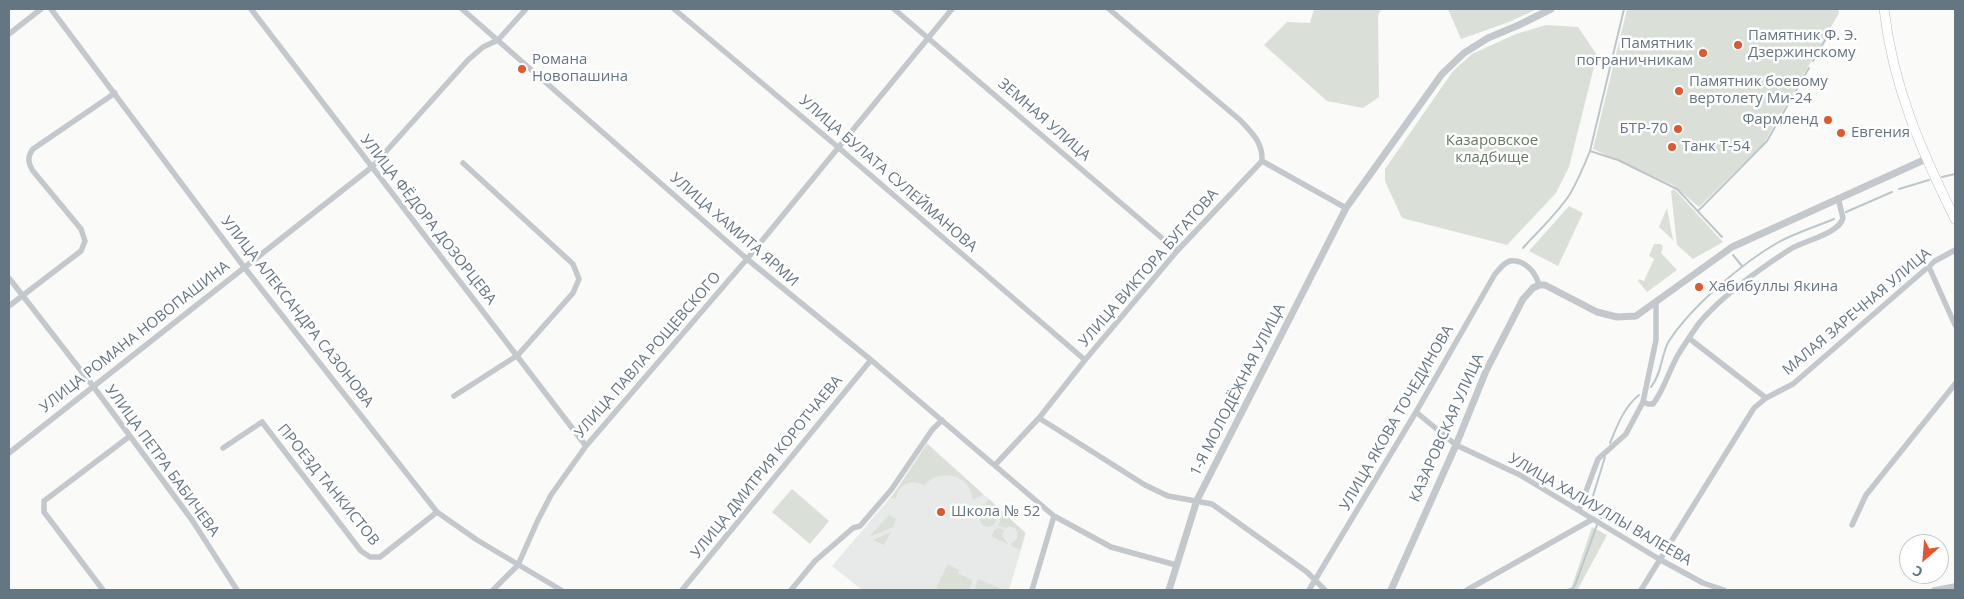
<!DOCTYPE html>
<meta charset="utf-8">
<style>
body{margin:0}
#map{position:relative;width:1964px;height:599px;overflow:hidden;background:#fafaf8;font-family:"Open Sans",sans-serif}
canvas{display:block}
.frame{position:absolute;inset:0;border:10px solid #657683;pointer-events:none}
.north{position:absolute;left:1899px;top:534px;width:50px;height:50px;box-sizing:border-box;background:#fff;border:1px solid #c1c8cd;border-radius:50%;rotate:207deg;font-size:14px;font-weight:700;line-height:20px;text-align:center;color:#657683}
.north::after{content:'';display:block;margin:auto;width:18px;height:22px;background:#e4572e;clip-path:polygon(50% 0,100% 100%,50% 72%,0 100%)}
</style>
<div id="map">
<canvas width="1964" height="599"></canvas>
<div class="frame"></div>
<div class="north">С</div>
</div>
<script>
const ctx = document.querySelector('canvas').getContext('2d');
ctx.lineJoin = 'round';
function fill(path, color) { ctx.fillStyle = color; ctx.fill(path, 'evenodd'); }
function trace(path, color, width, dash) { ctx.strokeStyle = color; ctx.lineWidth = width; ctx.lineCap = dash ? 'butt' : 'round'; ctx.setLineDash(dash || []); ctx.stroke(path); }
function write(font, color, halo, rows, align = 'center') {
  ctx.font = font + ' "Open Sans",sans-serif'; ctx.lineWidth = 5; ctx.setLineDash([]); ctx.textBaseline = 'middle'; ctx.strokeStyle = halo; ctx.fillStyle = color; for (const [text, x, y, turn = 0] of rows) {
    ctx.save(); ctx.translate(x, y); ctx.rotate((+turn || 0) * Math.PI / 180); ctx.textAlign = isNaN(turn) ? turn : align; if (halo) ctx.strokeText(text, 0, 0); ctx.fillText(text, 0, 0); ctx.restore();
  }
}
fill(new Path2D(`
 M927,443L1026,533L1009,590H862L832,566L895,492Z`), '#e8e9e9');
fill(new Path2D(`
 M1314,9H1381L1378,16L1379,97L1363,108L1327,101L1264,45L1287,22L1310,23Z
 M1448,9H1537L1509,22L1461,39Z
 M1627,9H1838L1839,13L1764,143L1699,207L1673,185L1593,149Z
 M1546,25L1578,27L1597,55L1569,167L1556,193L1507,245L1402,218L1385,181V169L1453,71L1472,54L1516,34Z
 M1674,189L1723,242L1693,259L1677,245L1671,191Z
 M1569,206L1583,213L1558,266L1529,251Z
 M1667,208L1673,240L1659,227Z
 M1654,244H1660L1663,246L1661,253L1677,270L1647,292L1638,281L1639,279L1644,281L1654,259L1649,256Z
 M927,444L983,494L980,497L973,499C970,475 941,467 924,485C911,479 899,483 896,498H891Z
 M792,489L829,521L810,544L772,512Z
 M989,499L1025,533L1020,550L1012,546L1011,543L1014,542L1018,536L1016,529L1010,526L1006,528L998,526L1000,522V514L993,508L987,507L985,504Z
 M980 519a8 8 0 1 1 16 0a8 8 0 1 1-16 0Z
 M889,515L896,519L893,527L869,537Z
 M1592,527L1607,535L1578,589L1573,590L1572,586Z
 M999,528L1004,530L1002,536L1008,544L991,536L995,529Z
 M891,532L884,545L873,540Z
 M949,565L959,570L958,573L972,580L969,590H943L936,588L947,566Z
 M978,579L1004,590H975Z`), '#dadfd7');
trace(new Path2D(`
 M1624,9L1590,151L1618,160L1677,189L1722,237
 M1813,61L1828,35
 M1942,177L1955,174
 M1899,189L1929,180
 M1698,211L1767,141L1809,68
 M1846,212L1892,192
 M1523,248C1539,230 1557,214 1570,194C1578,180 1584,166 1590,151
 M1733,255L1742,266
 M1651,387C1662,374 1661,354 1669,341C1691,307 1742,263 1777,243C1795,233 1815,227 1834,219
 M1610,443C1617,426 1624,407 1639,395
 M1601,518L1592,506L1593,496L1605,457
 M1567,590L1573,588L1575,585L1597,525`), '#bbc7cb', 2);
const primary = new Path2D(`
 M1884,9C1893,87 1921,150 1955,219`);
trace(primary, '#b5babe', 10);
trace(new Path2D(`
 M51,9L244,267L437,512L477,540L561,590
 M251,9L586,446
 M462,9L747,259L871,360L1054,516L1111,547L1176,565
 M674,9L839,148L1085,360
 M894,9L1177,251
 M1109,9L1240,120C1251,132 1263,142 1262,161
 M9,34L41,9
 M1262,161L1346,208
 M1929,267L1955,325
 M9,278L93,386L192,520L237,590
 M9,306L81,251L85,241L81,229L33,171C28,163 27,157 33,149L115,93
 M1690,339L1766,398
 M454,396L518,355L573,293L579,279L573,264L463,163
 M1643,402L1648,404H1653C1666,387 1669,368 1681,350C1687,341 1693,331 1700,322C1724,294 1758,270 1789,250C1802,241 1839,234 1843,218L1838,198
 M1416,412L1456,445L1520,475L1659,559L1703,583L1724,590
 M1039,418L1145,485L1168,496L1212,504L1307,572L1325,590
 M223,448L262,422L361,551L370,557H380L437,512
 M9,453L372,167L468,60L483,47L498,40L526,9
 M995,465L1039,418L1085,360L1177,251L1262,161
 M1579,510L1598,459L1626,434L1643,402L1656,340V302
 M1852,525L1866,495L1955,384
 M103,590L44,512V501L130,436
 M493,590L518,565L537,522L551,495L586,446L747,259L952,9
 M682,590L871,360
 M791,590L815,561L853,528L860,526L891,490L932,430L942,420
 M1032,590L1054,516
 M1309,590L1416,412L1495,274C1499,270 1503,263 1510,261C1525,259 1536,273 1539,285
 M1467,590L1593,519
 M1641,590L1754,408L1766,398L1793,384L1935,261L1955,250
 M1934,590L1955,586`), '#c3c8cc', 5.5);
trace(new Path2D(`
 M1169,590L1197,500L1346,208L1442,74L1464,53L1488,38L1519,25L1551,9
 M1391,590L1456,445L1486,371L1523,299L1533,288L1539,285H1545L1597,312L1617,317L1636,316L1732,247L1926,159`), '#c3c8cc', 7);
trace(primary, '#fff', 9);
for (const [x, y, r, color] of [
 [1738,45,5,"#e4572e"],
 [1703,53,5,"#e4572e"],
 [522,69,5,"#e4572e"],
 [1679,91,5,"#e4572e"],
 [1828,120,5,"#e4572e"],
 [1678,129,5,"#e4572e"],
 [1841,133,5,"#e4572e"],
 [1672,147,5,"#e4572e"],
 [1699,287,5,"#e4572e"],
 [941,512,5,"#e4572e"]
]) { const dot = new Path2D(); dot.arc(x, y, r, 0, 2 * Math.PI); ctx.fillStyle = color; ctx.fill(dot); trace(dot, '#fff', 2); }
write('15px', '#657683', '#fff', [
 ["Памятник Ф. Э.",1748,36],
 ["Дзержинскому",1748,53],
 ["Памятник",1693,44,"right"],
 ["пограничникам",1693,61,"right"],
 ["Романа",532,60],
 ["Новопашина",532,77],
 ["Памятник боевому",1689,82],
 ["вертолету Ми-24",1689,99],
 ["Фармленд",1818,120,"right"],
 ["БТР-70",1668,129,"right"],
 ["Евгения",1851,133],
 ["Танк Т-54",1682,147],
 ["Хабибуллы Якина",1709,287],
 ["Школа № 52",951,512]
], 'left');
write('15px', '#657683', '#fff', [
 ["ЗЕМНАЯ УЛИЦА",1044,120,41],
 ["УЛИЦА БУЛАТА СУЛЕЙМАНОВА",888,174,41],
 ["УЛИЦА ФЁДОРА ДОЗОРЦЕВА",428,220,52],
 ["УЛИЦА ХАМИТА ЯРМИ",734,230,41],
 ["УЛИЦА ВИКТОРА БУГАТОВА",1149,268,-49],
 ["УЛИЦА АЛЕКСАНДРА САЗОНОВА",297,312,52],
 ["МАЛАЯ ЗАРЕЧНАЯ УЛИЦА",1857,312,-40],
 ["УЛИЦА РОМАНА НОВОПАШИНА",135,337,-38],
 ["УЛИЦА ПАВЛА РОЩЕВСКОГО",648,355,-49],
 ["1-Я МОЛОДЁЖНАЯ УЛИЦА",1238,390,-63],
 ["УЛИЦА ЯКОВА ТОЧЕДИНОВА",1397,418,-60],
 ["КАЗАРОВСКАЯ УЛИЦА",1447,428,-66],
 ["УЛИЦА ПЕТРА БАБИЧЕВА",162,461,54],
 ["УЛИЦА ДМИТРИЯ КОРОТЧАЕВА",767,467,-51],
 ["ПРОЕЗД ТАНКИСТОВ",328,485,51],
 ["УЛИЦА ХАЛИУЛЛЫ ВАЛЕЕВА",1600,510,30]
]);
write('15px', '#687a64', '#fff', [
 ["Казаровское",1492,141],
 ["кладбище",1492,158]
]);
</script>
